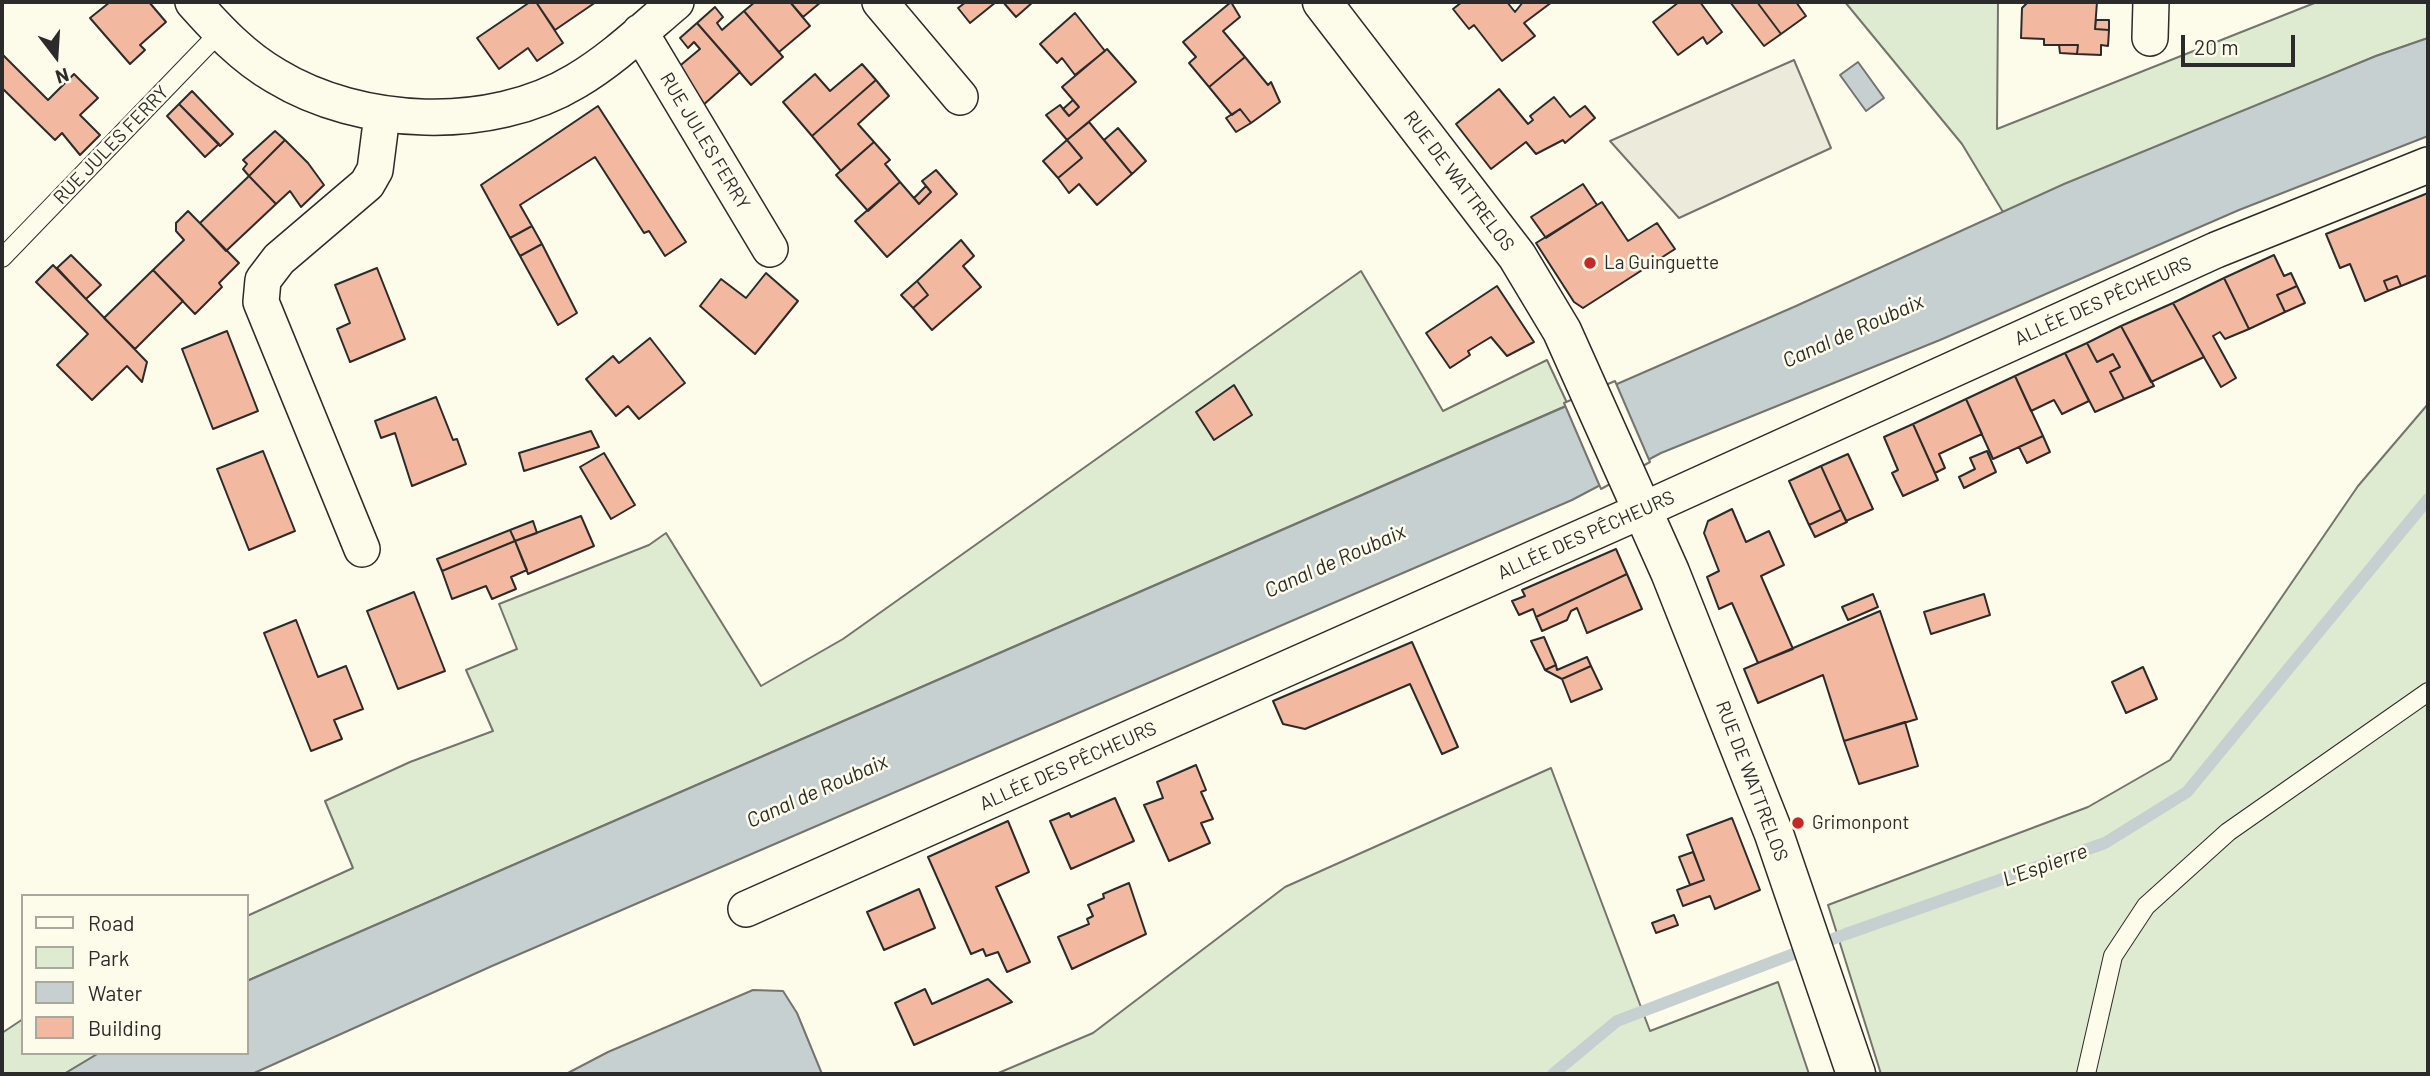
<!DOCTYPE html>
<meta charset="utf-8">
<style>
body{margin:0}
#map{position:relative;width:2430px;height:1076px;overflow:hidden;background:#fdfbea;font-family:Barlow,sans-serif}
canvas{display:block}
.frame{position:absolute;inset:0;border:4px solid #2b2b2b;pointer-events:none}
.legend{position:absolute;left:21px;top:894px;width:228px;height:161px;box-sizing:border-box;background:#fdfbea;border:2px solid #a9a89e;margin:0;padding:9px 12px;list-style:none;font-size:21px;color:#2b2b2b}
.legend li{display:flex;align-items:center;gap:14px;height:35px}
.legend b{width:35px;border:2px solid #a9a89e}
.north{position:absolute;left:21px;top:21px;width:70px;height:70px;-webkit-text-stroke:5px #fdfbea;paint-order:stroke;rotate:163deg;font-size:19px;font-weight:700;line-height:28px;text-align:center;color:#2b2b2b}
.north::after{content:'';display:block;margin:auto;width:24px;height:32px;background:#2b2b2b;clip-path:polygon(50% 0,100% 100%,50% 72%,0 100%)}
.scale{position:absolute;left:2181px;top:35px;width:114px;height:32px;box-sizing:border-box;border:4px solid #2b2b2b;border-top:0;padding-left:9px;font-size:21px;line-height:24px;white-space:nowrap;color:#2b2b2b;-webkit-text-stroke:5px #fdfbea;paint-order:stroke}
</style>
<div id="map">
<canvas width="2430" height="1076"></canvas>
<div class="frame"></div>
<ul class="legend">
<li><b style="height:9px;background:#fdfbea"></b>Road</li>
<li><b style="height:19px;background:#deebd1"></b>Park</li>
<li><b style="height:19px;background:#c7d0d0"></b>Water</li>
<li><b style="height:19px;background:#f2b8a0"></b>Building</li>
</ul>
<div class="north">N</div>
<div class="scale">20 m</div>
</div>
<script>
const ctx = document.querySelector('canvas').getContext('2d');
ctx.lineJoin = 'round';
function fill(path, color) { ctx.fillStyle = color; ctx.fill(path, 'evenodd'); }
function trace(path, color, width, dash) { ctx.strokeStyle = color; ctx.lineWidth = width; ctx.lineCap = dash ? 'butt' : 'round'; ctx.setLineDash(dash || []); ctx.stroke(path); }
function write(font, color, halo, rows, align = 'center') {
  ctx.font = font + ' Barlow,sans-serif'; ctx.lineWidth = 5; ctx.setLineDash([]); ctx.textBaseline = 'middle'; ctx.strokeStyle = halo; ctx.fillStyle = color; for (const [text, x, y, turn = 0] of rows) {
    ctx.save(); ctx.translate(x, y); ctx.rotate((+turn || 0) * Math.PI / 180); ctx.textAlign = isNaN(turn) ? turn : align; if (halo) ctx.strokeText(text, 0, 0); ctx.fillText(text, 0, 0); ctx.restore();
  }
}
const green = new Path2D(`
 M1845,2H1998L1997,129L2317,2H2428V38L2376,56L2003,212L1962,144Z
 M1361,271L1443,411L1547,360L1568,405L247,981V916L353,868L325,801L410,762L493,731L466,670L517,649L499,604L649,545L666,533L761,686L843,639Z
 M2428,404V1074H1881L1828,905L2088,807L2170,760L2358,486Z
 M1551,768L1650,1031L1778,982L1809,1074H996L1093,1033L1285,887Z
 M23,1019V1053H99L64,1074H2V1033Z`);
fill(green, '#deebd1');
trace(green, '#74746e', 2);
const parking = new Path2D(`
 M1794,60L1831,148L1679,218L1610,141Z`);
fill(parking, '#eceadb');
trace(parking, '#74746e', 2);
const water = new Path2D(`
 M2428,38V136L2239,210L1940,340L1661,453L1572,500L492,966L252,1074H64L99,1053H247V981L1796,306L2064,184L2376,56Z
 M1858,62L1884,98L1866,111L1840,75Z
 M753,990L783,991L797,1013L822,1074H566L608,1052Z`);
fill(water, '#c7d0d0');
trace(water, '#74746e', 2);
const pier = new Path2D(`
 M1615,381L1650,462L1601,489L1564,403Z`);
fill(pier, '#fdfbea');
trace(pier, '#74746e', 2);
trace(new Path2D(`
 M1553,1074L1617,1021L1846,934L2105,843L2187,792L2428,499`), '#c7d0d0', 12);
const building = new Path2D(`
 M110,2H149L166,22L140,45L145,50L130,64L90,18Z
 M530,2H536L563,43L537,61L528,48L499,69L477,38Z
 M536,2H596L555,30Z
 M755,2H790L810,26L779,52L744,11Z
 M790,2H821L803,17Z
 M966,2H996L970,23L958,8Z
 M1003,2H1033L1016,17Z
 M1231,2L1240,17L1223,31L1245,57L1209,87L1189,63L1196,57L1183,42Z
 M1462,2H1507L1515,12L1523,2H1552L1524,23L1535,36L1502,61L1474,25L1469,29L1453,9Z
 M1679,2H1700L1722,32L1707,44L1703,37L1678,55L1653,22Z
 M1730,2H1757L1781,34L1764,46Z
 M1757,2H1796L1806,16L1781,34Z
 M2028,2H2097L2095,29L2109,30L2108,46L2101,45V55L2077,54L2078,45H2044V39L2021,38L2022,8Z
 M715,7L723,17L717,23L722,30L744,11L783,57L751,85L697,23Z
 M1075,13L1105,51L1075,75L1062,58L1057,63L1040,44Z
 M2096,20H2109V30L2095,29Z
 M697,23L740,72L701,107L676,69L700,49L694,42L688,48L680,38Z
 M2059,45H2078L2077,54L2060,53Z
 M1107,49L1136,82L1067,140L1046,115L1060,105L1069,116L1079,107L1062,87Z
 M3,55L48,100L74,74L98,98L80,115L100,135L80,155L62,133L55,140L2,88Z
 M1245,57L1268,85L1271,82L1280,102L1251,123L1240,109L1232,115L1209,87Z
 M862,64L876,80L812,136L783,102L815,74L830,91Z
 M876,80L889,96L858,124L874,142L841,171L812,136Z
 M1499,89L1528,124L1533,120L1530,116L1554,97L1570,117L1585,106L1595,118L1565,143L1563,140L1536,154L1526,142L1491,169L1456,124Z
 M192,91L233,134L220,146L179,104Z
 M1073,100L1079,107L1069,116L1063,109Z
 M179,104L219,144L205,157L167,116Z
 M598,106L686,242L665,256L649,231L644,233L595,157L520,205L532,226L510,238L481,185Z
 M1240,109L1251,123L1236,132L1226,118Z
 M1089,122L1132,174L1097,205L1079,184L1069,193L1058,178L1082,158L1067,140Z
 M1118,128L1146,161L1132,174L1104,140Z
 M275,131L285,140L249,176L243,169L247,164L243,160Z
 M285,140L308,163L324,185L301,207L290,191L276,204L249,176Z
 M1067,140L1082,158L1058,178L1043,161Z
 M874,142L890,160L885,164L900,182L868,211L836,175Z
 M936,170L957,194L887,257L855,221L900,182L919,204L931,192L922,181Z
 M249,176L276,204L226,251L200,223Z
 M1583,184L1597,205L1546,238L1531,217Z
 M926,186L931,192L919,204L914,198Z
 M2428,193V275L2401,286L2397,276L2384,281L2388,291L2365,301L2350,264L2340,268L2326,234Z
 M1602,202L1628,241L1657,223L1675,249L1583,308L1574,302L1536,243Z
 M188,211L239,263L219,283L222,287L195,314L153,270L184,240L176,231V223Z
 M532,226L542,244L520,256L510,238Z
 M961,240L974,256L963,266L981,287L932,330L913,308L928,295L917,281Z
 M542,244L577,313L558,325L520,256Z
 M71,255L101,285L86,299L57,268Z
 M2274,255L2284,276L2291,273L2297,286L2277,295L2285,312L2249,329L2224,278Z
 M53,265L147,362L142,382L127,366L92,400L57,365L88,334L36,282Z
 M377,268L405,339L350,362L337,329L350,323L335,285Z
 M153,270L183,301L135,349L104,318Z
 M766,273L798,301L755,354L700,306L721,279L746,298Z
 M2397,276L2401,286L2388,291L2384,281Z
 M2224,278L2249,329L2225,339L2220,332L2213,336L2236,378L2221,387L2173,303Z
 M917,281L928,295L913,308L901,295Z
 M1497,286L1534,342L1507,356L1491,337L1468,351L1470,355L1450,368L1426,333Z
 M2297,286L2305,303L2285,312L2277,295Z
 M2173,303L2204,357L2151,382L2121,326Z
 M2121,326L2154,386L2124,399L2110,372L2120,367L2113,354L2097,362L2087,343Z
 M227,331L258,411L213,429L182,349Z
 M650,338L685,383L639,419L628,406L616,416L586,379L613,356L619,363Z
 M2087,343L2097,362L2113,354L2120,367L2110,372L2124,399L2095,412L2065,353Z
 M2065,353L2089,401L2062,414L2054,400L2031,411L2015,376Z
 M2015,376L2043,436L1993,459L1966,399Z
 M1234,385L1252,415L1214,440L1196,412Z
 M436,397L453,440L457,439L466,464L412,486L395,433L381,438L375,421Z
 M1966,399L1982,434L1939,454L1945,468L1935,473L1913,424Z
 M1913,424L1938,480L1903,496L1892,473L1898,470L1884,437Z
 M591,431L599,447L524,471L519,453Z
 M2043,436L2050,452L2027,463L2019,447Z
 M263,451L295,531L249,550L217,469Z
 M1987,451L1996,472L1964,488L1959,477L1975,469L1970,458Z
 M604,453L635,505L611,519L580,467Z
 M1848,454L1873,509L1846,521L1821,466Z
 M1821,466L1841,510L1809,525L1789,481Z
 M1732,509L1746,542L1769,531L1784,565L1761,576L1793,649L1758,663L1732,603L1719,609L1707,577L1719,571L1704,533L1708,521Z
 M1841,510L1847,522L1815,537L1809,525Z
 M581,516L594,546L528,574L515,541Z
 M533,521L537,533L515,541L510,530Z
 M510,530L515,541L442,571L437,559Z
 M515,541L527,570L511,577L516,589L492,599L486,586L452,599L442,571Z
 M1616,549L1627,574L1536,617L1533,609L1519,615L1512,601L1525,596L1522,590Z
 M1627,574L1642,609L1587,633L1577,608L1571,611L1567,620L1542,631L1536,617Z
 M414,592L445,671L398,689L367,611Z
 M1873,594L1878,607L1848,620L1842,607Z
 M1984,594L1990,615L1931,634L1924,612Z
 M1880,611L1917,719L1844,741L1823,675L1758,703L1744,669Z
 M296,620L318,677L346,666L363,709L334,720L342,739L311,751L264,633Z
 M1544,637L1556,665L1545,670L1531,641Z
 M1412,642L1458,747L1442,754L1410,684L1305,729L1283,724L1273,701Z
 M1587,657L1591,666L1562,679L1545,670L1556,665L1557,670Z
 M1591,666L1602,689L1571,702L1562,679Z
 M2143,667L2157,699L2126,713L2112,682Z
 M1905,722L1918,766L1859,784L1844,741Z
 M1196,765L1206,790L1201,792L1213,819L1201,823L1210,843L1169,861L1144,805L1163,798L1157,782Z
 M1115,798L1134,841L1071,869L1050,821L1069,813L1071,817Z
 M1732,818L1760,890L1715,909L1710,896L1683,906L1677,890L1704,880L1687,835Z
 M1008,821L1029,872L996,887L1030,962L1007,972L998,952L986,956L983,949L971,954L928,857Z
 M1693,852L1704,880L1690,885L1679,857Z
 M1129,883L1146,934L1072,969L1058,937L1089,924L1087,919L1093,916L1088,905L1104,898L1103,894Z
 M919,889L935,928L884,950L867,912Z
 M1674,915L1678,925L1656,933L1652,923Z
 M988,979L1012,1002L914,1045L895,1003L925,989L932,1004Z`);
fill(building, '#f2b8a0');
trace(building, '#2b2b2b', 2);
const lane = new Path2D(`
 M2,258L220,32
 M2086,1074L2113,956L2146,906L2228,832L2428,692`);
const street = new Path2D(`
 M193,2C218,30 243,57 276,76C360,127 490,133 576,81C613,59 644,29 676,2
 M880,2L960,97
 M640,32L770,249
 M2150,38L2151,2
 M362,549L261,302L263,280L279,259L367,184L375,170L382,115
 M746,909L1643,510L2216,250L2428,165`);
const secondary = new Path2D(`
 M1322,2L1517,256L1562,331L1670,572L1774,834L1856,1074`);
trace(lane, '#2b2b2b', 20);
trace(street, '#2b2b2b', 38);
trace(secondary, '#2b2b2b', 41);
trace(lane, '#fdfbea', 18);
trace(street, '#fdfbea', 35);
trace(secondary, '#fdfbea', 38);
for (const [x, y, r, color] of [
 [1590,263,7,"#c62828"],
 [1798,823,7,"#c62828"]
]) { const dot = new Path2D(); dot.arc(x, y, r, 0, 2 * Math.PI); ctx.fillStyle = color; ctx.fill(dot); trace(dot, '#fdfbea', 2.5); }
write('19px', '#2b2b2b', '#fdfbea', [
 ["RUE JULES FERRY",705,141,59],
 ["RUE JULES FERRY",111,145,-46],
 ["RUE DE WATTRELOS",1459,181,53],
 ["ALLÉE DES PÊCHEURS",2103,301,-24],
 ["ALLÉE DES PÊCHEURS",1586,535,-24],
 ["ALLÉE DES PÊCHEURS",1068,766,-24],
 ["RUE DE WATTRELOS",1752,781,69]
]);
write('19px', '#2b2b2b', '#fdfbea', [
 ["La Guinguette",1604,263],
 ["Grimonpont",1812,823]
], 'left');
write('italic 21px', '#2b2b2b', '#fdfbea', [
 ["Canal de Roubaix",1853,331,-24],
 ["Canal de Roubaix",1335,561,-24],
 ["Canal de Roubaix",817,791,-24],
 ["L'Espierre",2045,865,-20]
]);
</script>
